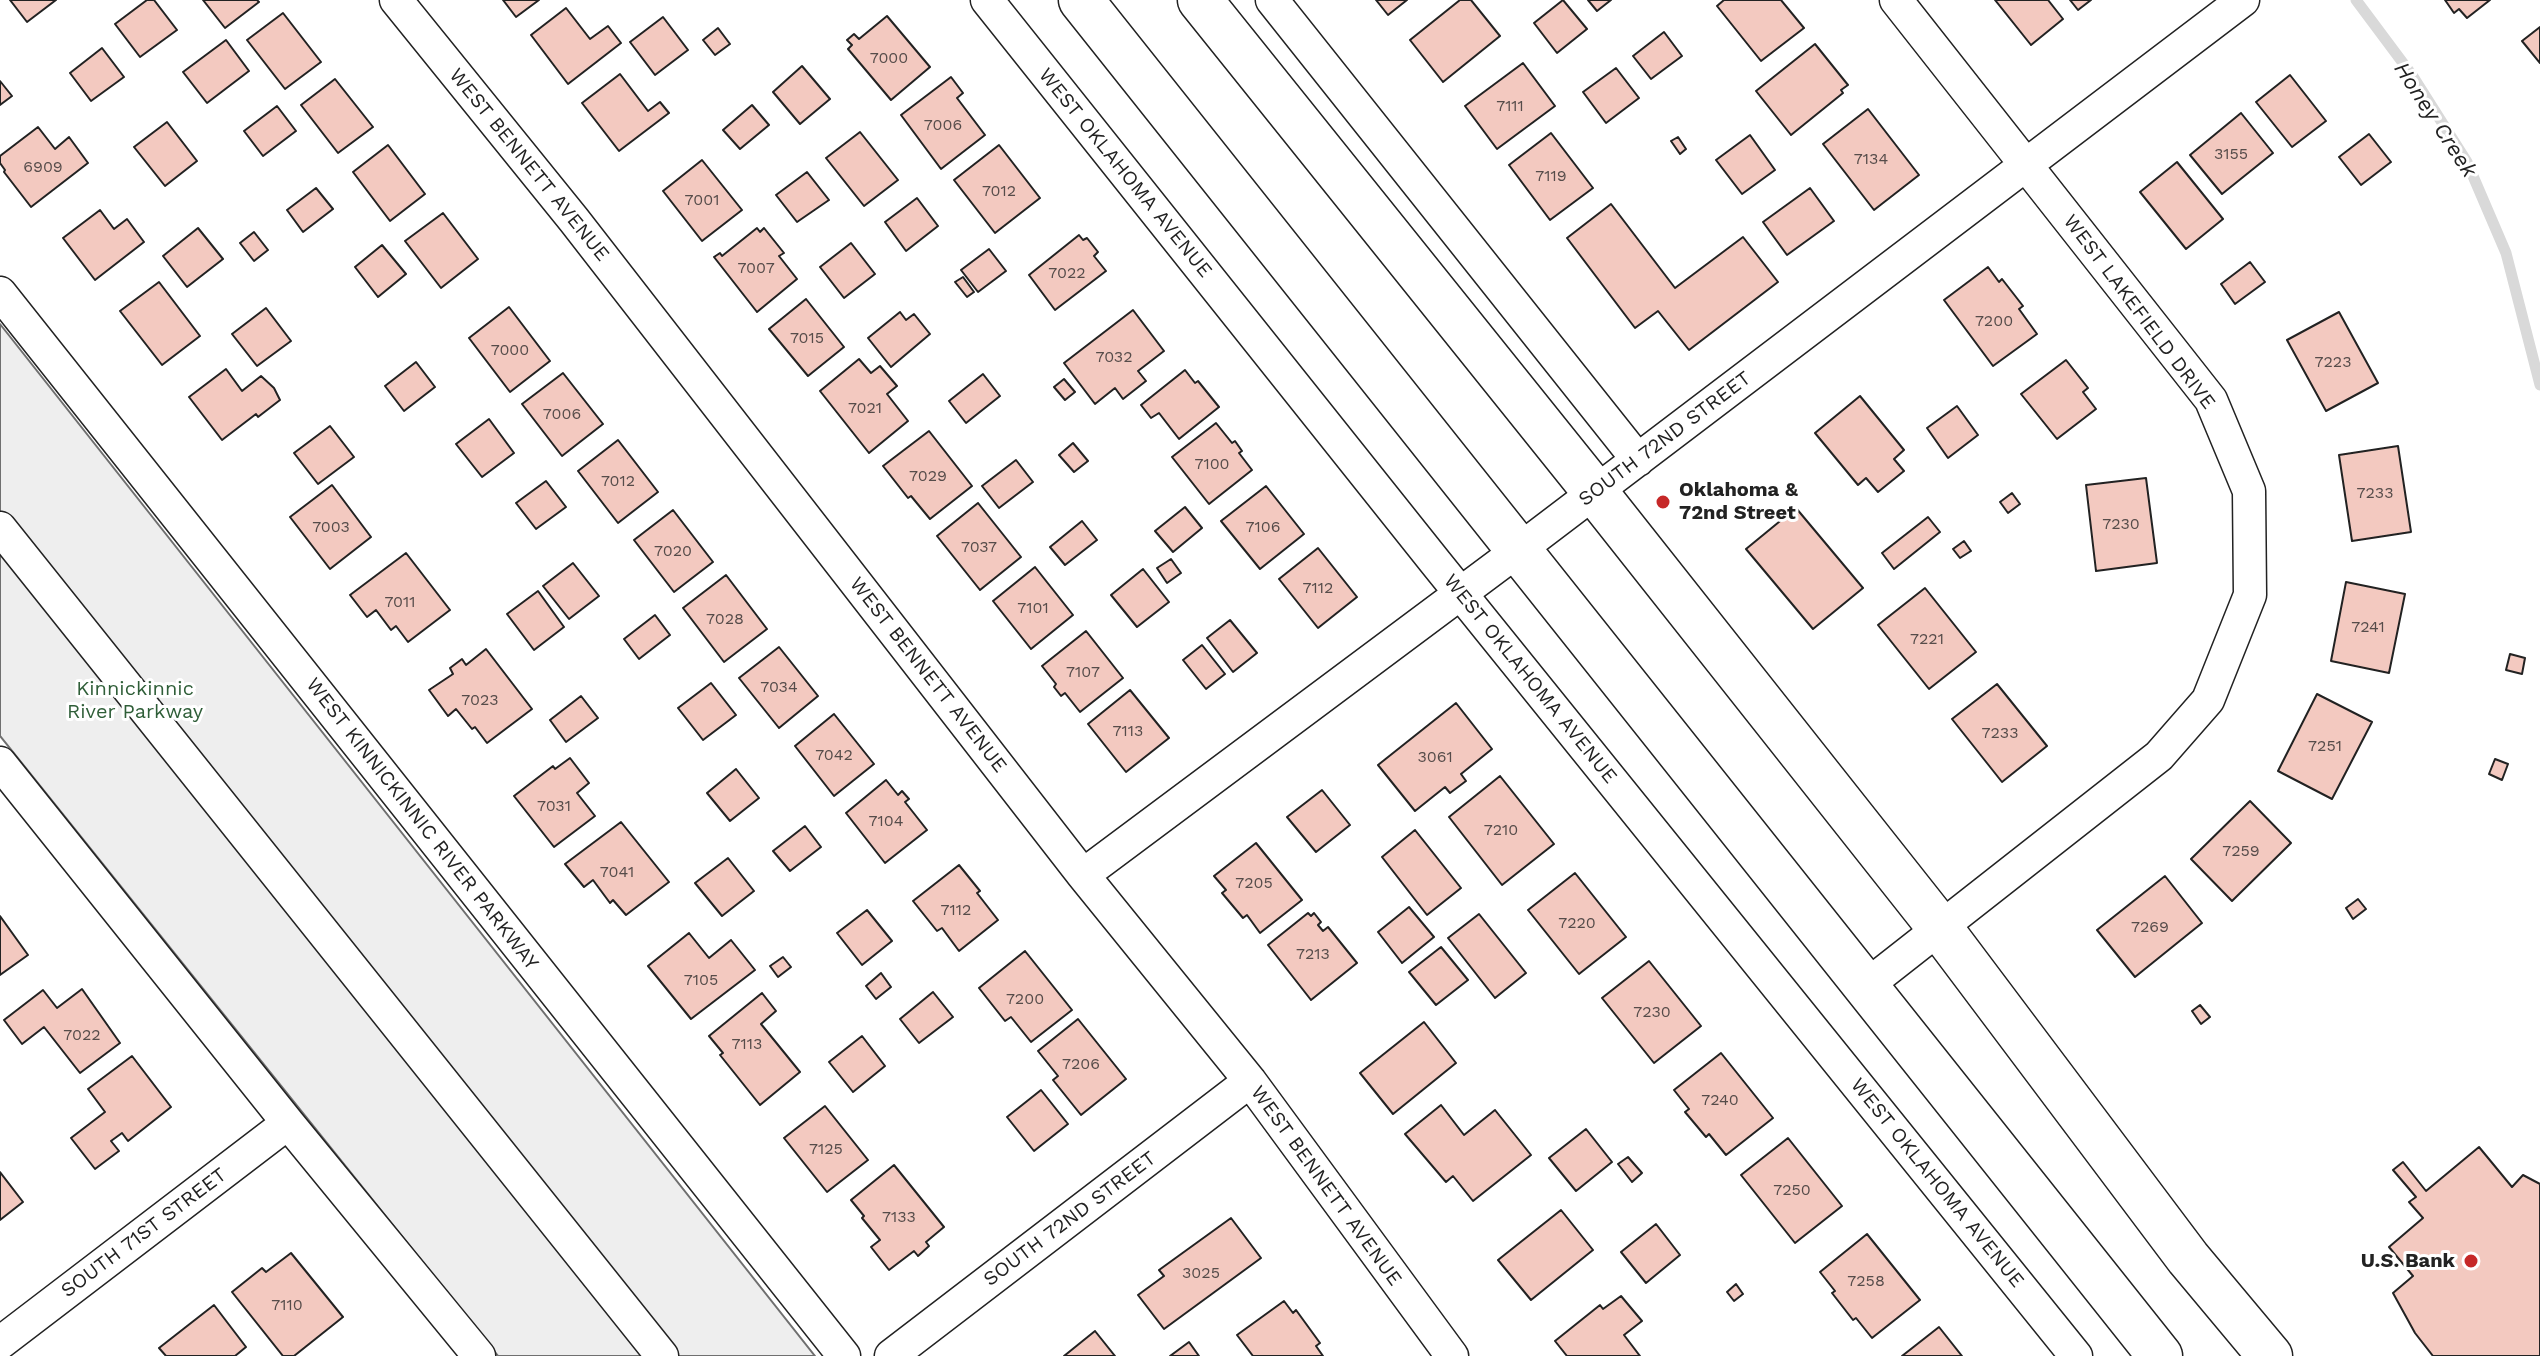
<!DOCTYPE html>
<style>
body{margin:0}
canvas{display:block;background:#fff}
</style>
<canvas width="2540" height="1356"></canvas>
<script>
const ctx = document.querySelector('canvas').getContext('2d');
ctx.lineJoin = 'round';
function fill(path, color) { ctx.fillStyle = color; ctx.fill(path, 'evenodd'); }
function trace(path, color, width, dash) { ctx.strokeStyle = color; ctx.lineWidth = width; ctx.lineCap = dash ? 'butt' : 'round'; ctx.setLineDash(dash || []); ctx.stroke(path); }
function write(font, color, halo, rows, align = 'center') {
  ctx.font = font + ' "Work Sans",sans-serif'; ctx.lineWidth = 6; ctx.setLineDash([]); ctx.textBaseline = 'middle'; ctx.strokeStyle = halo; ctx.fillStyle = color; for (const [text, x, y, turn = 0] of rows) {
    ctx.save(); ctx.translate(x, y); ctx.rotate((+turn || 0) * Math.PI / 180); ctx.textAlign = isNaN(turn) ? turn : align; if (halo) ctx.strokeText(text, 0, 0); ctx.fillText(text, 0, 0); ctx.restore();
  }
}
const green = new Path2D(`
 M0,324L815,1356H498L0,736Z`);
fill(green, '#eee');
trace(green, '#6f6f6f', 2);
trace(new Path2D(`
 M2356,0L2412,75L2467,162L2506,253L2540,385`), '#d9d9d9', 11);
const building = new Path2D(`
 M10,0H56L27,22Z
 M147,0H154L177,30L140,57L115,24Z
 M203,0H257L259,2L225,28Z
 M503,0H539L516,17Z
 M1376,0H1407L1388,15Z
 M1460,0H1471L1500,36L1443,82L1410,40Z
 M1563,0L1587,29L1557,53L1534,23Z
 M1588,0H1611L1597,11Z
 M1724,0H1781L1804,28L1761,61L1717,6Z
 M1995,0H2048L2063,19L2031,45Z
 M2070,0H2091L2078,10Z
 M2445,0H2490L2467,18L2459,9L2454,13Z
 M566,8L590,39L608,26L621,43L568,84L531,35Z
 M283,13L321,62L285,89L247,40Z
 M887,16L930,67L891,100L848,49L852,45L847,40L854,34L859,39Z
 M663,17L688,50L655,75L630,42Z
 M2540,27V63L2522,41Z
 M718,28L730,44L715,55L703,40Z
 M1664,32L1682,56L1651,79L1633,56Z
 M226,40L249,71L207,103L183,72Z
 M1815,44L1848,85L1841,90L1843,93L1791,135L1756,91Z
 M102,48L124,77L91,101L70,73Z
 M1523,63L1555,106L1497,149L1465,106Z
 M802,66L830,99L800,124L773,92Z
 M1616,68L1639,98L1606,123L1583,92Z
 M620,74L648,111L660,102L669,113L619,151L582,103Z
 M2290,75L2326,121L2292,147L2256,102Z
 M951,77L963,93L957,98L985,135L941,169L901,115Z
 M335,79L373,127L338,153L301,105Z
 M0,81L12,96L0,105Z
 M752,105L769,125L740,149L723,130Z
 M277,106L296,131L263,156L244,131Z
 M1868,109L1919,175L1874,210L1823,144Z
 M2241,113L2273,153L2222,194L2190,155Z
 M167,122L197,161L165,186L134,147Z
 M38,127L55,149L69,137L88,163L31,207L4,172L5,170L0,163V156Z
 M860,132L898,180L864,206L826,158Z
 M1551,133L1593,188L1550,220L1509,165Z
 M2369,134L2391,162L2361,185L2339,157Z
 M1750,135L1775,170L1742,194L1716,160Z
 M1678,137L1686,149L1680,154L1671,141Z
 M388,145L425,194L390,221L353,172Z
 M999,145L1040,198L995,233L954,180Z
 M702,160L742,210L702,241L663,191Z
 M2177,162L2223,219L2186,249L2140,192Z
 M807,172L829,200L797,222L776,195Z
 M316,188L333,209L303,232L287,210Z
 M1810,188L1834,221L1787,255L1763,222Z
 M917,198L938,226L906,251L885,222Z
 M1611,204L1675,288L1743,237L1778,282L1689,350L1658,311L1635,328L1567,238Z
 M100,210L114,229L127,219L144,242L95,280L63,238Z
 M443,213L478,259L441,288L405,241Z
 M198,228L223,259L187,287L163,256Z
 M757,228L760,232L764,228L784,253L779,256L797,279L757,312L714,257L720,253L722,256Z
 M254,232L268,250L254,261L240,243Z
 M1079,235L1083,240L1087,238L1098,252L1094,256L1106,271L1055,310L1029,275Z
 M851,243L875,274L844,298L820,267Z
 M382,245L406,274L378,297L355,267Z
 M989,249L1006,271L978,292L961,270Z
 M2250,262L2265,282L2235,304L2221,284Z
 M1988,267L1999,282L2002,279L2023,306L2019,309L2037,334L1993,366L1944,300Z
 M963,277L974,292L967,297L955,282Z
 M159,282L200,336L162,365L120,311Z
 M806,299L844,347L808,376L769,329Z
 M509,307L550,361L510,392L469,338Z
 M266,308L291,341L257,366L232,334Z
 M1133,310L1164,351L1138,371L1146,381L1123,399L1115,388L1095,404L1064,363Z
 M900,312L906,320L914,314L930,334L891,367L868,338Z
 M2339,312L2378,383L2326,411L2287,340Z
 M859,359L871,373L880,366L897,386L887,394L908,421L869,453L820,391Z
 M2066,360L2088,388L2083,392L2096,409L2057,439L2021,394Z
 M416,362L435,387L404,411L385,386Z
 M226,369L242,391L261,376L274,388L280,400L258,417L256,414L222,440L189,397Z
 M1185,370L1195,383L1198,381L1219,407L1179,439L1159,413L1151,418L1141,405Z
 M563,373L603,424L562,456L522,404Z
 M983,374L1000,396L966,423L949,401Z
 M1064,379L1075,392L1065,400L1054,387Z
 M1860,396L1904,450L1894,459L1904,471L1878,492L1866,478L1858,485L1815,433Z
 M1957,406L1978,435L1948,458L1927,428Z
 M489,419L514,453L482,477L456,444Z
 M1216,423L1232,443L1235,441L1242,451L1239,453L1252,470L1209,504L1172,457Z
 M330,426L354,457L318,484L294,453Z
 M929,431L972,486L930,519L911,496L908,498L883,466Z
 M618,440L658,492L618,523L578,471Z
 M1073,443L1088,461L1074,472L1059,455Z
 M2398,446L2411,532L2352,541L2339,455Z
 M1016,460L1033,482L999,508L982,486Z
 M2146,478L2157,563L2096,571L2086,485Z
 M546,481L566,507L536,529L516,503Z
 M332,485L371,537L330,569L290,517Z
 M1266,486L1304,534L1260,569L1221,521Z
 M2012,493L2020,504L2008,513L2000,502Z
 M978,503L1021,557L980,590L937,536Z
 M1185,507L1202,528L1173,552L1155,531Z
 M1796,508L1863,588L1813,629L1746,549Z
 M673,510L713,562L674,592L634,540Z
 M1928,517L1940,532L1894,569L1882,553Z
 M1082,521L1097,540L1065,565L1050,547Z
 M1964,541L1971,551L1960,558L1953,549Z
 M1318,548L1357,597L1318,628L1279,579Z
 M406,553L450,610L408,642L396,626L391,630L376,610L367,617L350,595Z
 M1171,559L1181,573L1167,583L1157,568Z
 M573,563L599,596L569,619L543,586Z
 M1035,567L1073,615L1031,649L993,601Z
 M1143,569L1169,602L1137,627L1111,595Z
 M726,575L767,629L724,662L683,608Z
 M2346,582L2405,594L2389,673L2331,661Z
 M1925,588L1976,652L1929,689L1878,625Z
 M538,591L564,627L534,650L507,614Z
 M655,615L670,635L639,659L624,639Z
 M1230,620L1257,653L1233,672L1207,638Z
 M1086,631L1123,678L1080,712L1065,693L1061,696L1054,687L1056,684L1042,666Z
 M1202,645L1225,674L1206,689L1183,660Z
 M779,647L818,696L779,728L739,678Z
 M486,649L532,709L487,743L475,727L472,729L456,709L448,716L429,690L453,674L450,668L462,659L466,665Z
 M2510,654L2525,658L2522,674L2506,670Z
 M711,683L736,715L703,740L678,708Z
 M1997,684L2047,746L2002,782L1952,719Z
 M1130,690L1169,738L1126,772L1088,724Z
 M2317,694L2372,722L2332,799L2278,771Z
 M581,696L598,718L566,742L550,720Z
 M1456,703L1492,749L1461,774L1466,781L1450,793L1445,787L1415,811L1378,765Z
 M834,714L874,764L834,796L795,746Z
 M570,758L589,783L577,793L595,816L554,847L514,796L553,766L555,769Z
 M2495,759L2508,764L2502,780L2489,774Z
 M736,769L759,798L730,821L707,793Z
 M1500,776L1554,844L1502,885L1449,817Z
 M886,780L898,795L902,791L909,799L905,802L927,830L885,863L846,813Z
 M1322,790L1350,825L1316,852L1287,817Z
 M2250,801L2291,843L2232,901L2191,859Z
 M621,822L669,882L626,915L613,900L610,903L593,880L584,887L565,864Z
 M805,826L821,847L790,871L773,851Z
 M1415,830L1461,888L1427,915L1382,857Z
 M1256,843L1302,900L1260,933L1247,915L1243,918L1222,893L1226,890L1214,876Z
 M728,858L754,891L722,916L695,883Z
 M959,865L980,891L977,893L998,920L959,951L942,928L937,931L913,901Z
 M1575,873L1626,937L1579,974L1528,910Z
 M2165,876L2202,923L2135,977L2097,930Z
 M2358,899L2366,909L2353,919L2346,908Z
 M1409,907L1434,937L1402,963L1378,932Z
 M867,910L892,941L862,965L837,933Z
 M1308,913L1311,916L1314,913L1321,922L1318,925L1323,931L1328,927L1357,963L1311,1000L1268,945Z
 M1479,914L1526,973L1495,998L1448,938Z
 M0,916L28,955L0,975Z
 M689,933L709,958L731,940L755,970L691,1019L648,966Z
 M1441,947L1468,980L1436,1005L1409,972Z
 M1025,951L1072,1010L1031,1042L1011,1017L1005,1021L979,988Z
 M783,957L791,967L778,977L770,966Z
 M1649,961L1701,1026L1654,1063L1602,998Z
 M881,973L891,987L876,999L866,986Z
 M82,989L120,1043L80,1073L44,1027L22,1044L4,1020L43,990L57,1008Z
 M933,992L953,1017L919,1043L900,1019Z
 M762,993L776,1011L761,1024L800,1072L760,1105L720,1055L723,1053L709,1036Z
 M2200,1005L2210,1017L2201,1024L2192,1011Z
 M1078,1019L1126,1079L1081,1115L1053,1080L1058,1076L1038,1051Z
 M1424,1022L1456,1063L1393,1114L1360,1073Z
 M862,1036L885,1066L853,1092L829,1062Z
 M1721,1053L1773,1118L1726,1155L1709,1134L1706,1137L1685,1112L1689,1109L1674,1090Z
 M132,1056L171,1107L128,1141L122,1133L111,1141L119,1151L95,1169L71,1138L105,1112L88,1089Z
 M1041,1090L1068,1124L1034,1151L1007,1117Z
 M1441,1105L1464,1135L1495,1110L1531,1155L1473,1201L1453,1176L1446,1182L1405,1134Z
 M825,1106L868,1160L827,1192L784,1138Z
 M1586,1129L1612,1162L1576,1191L1549,1158Z
 M1788,1138L1842,1206L1795,1243L1741,1175Z
 M2479,1147L2512,1187L2523,1175L2540,1184V1356H2433L2415,1333L2393,1293L2413,1276L2389,1247L2423,1218L2409,1202L2416,1197L2393,1170L2403,1162L2426,1191Z
 M1628,1157L1642,1173L1632,1182L1618,1164Z
 M894,1165L944,1227L926,1242L929,1246L918,1256L914,1251L889,1270L871,1247L880,1240L862,1218L864,1216L851,1200Z
 M0,1172L23,1202L0,1220Z
 M1561,1210L1593,1250L1531,1300L1498,1260Z
 M1231,1218L1261,1258L1164,1329L1138,1295L1164,1276L1159,1270Z
 M1656,1224L1680,1255L1646,1283L1621,1252Z
 M1867,1234L1920,1300L1872,1338L1856,1318L1853,1320L1832,1293L1835,1291L1820,1272Z
 M291,1253L343,1317L294,1356H283L232,1292L262,1268L266,1272Z
 M1736,1284L1743,1294L1734,1301L1727,1292Z
 M1621,1296L1642,1321L1624,1335L1640,1356H1567L1555,1341L1600,1305L1603,1309Z
 M1284,1301L1293,1313L1296,1310L1320,1343L1316,1346L1323,1356H1253L1237,1335Z
 M214,1305L246,1347L235,1356H166L159,1348Z
 M1939,1327L1962,1356H1902Z
 M1095,1331L1115,1356H1064Z
 M1189,1342L1199,1356H1170Z`);
fill(building, '#f3c9c0');
trace(building, '#222', 2);
const minor = new Path2D(`
 M396,0L574,220L1083,875L1250,1081L1452,1356
 M987,0L1436,563L2076,1356
 M1272,0L1638,460
 M0,293L844,1356
 M0,528L662,1356
 M0,763L288,1123L479,1356
 M1083,875L1520,549L2243,0
 M1866,986L2159,756L2208,700L2250,595L2249,491L2211,400L1896,0
 M0,1343L288,1123
 M891,1356L1250,1081`);
const secondary = new Path2D(`
 M1081,0L2160,1356
 M1200,0L1595,492L1940,928L2188,1258L2270,1356`);
trace(minor, '#222', 35);
trace(secondary, '#222', 47);
trace(minor, '#fff', 32);
trace(secondary, '#fff', 44);
for (const [x, y, r, color] of [
 [1663,502,8,"#c62828"],
 [2471,1261,8,"#c62828"]
]) { const dot = new Path2D(); dot.arc(x, y, r, 0, 2 * Math.PI); ctx.fillStyle = color; ctx.fill(dot); trace(dot, '#fff', 3); }
write('16px', '#564c4a', null, [
 ["7000",889,58],
 ["7111",1510,106],
 ["7006",943,125],
 ["3155",2231,154],
 ["7134",1871,159],
 ["6909",43,167],
 ["7119",1551,176],
 ["7012",999,191],
 ["7001",702,200],
 ["7007",756,268],
 ["7022",1067,273],
 ["7200",1994,321],
 ["7015",807,338],
 ["7000",510,350],
 ["7032",1114,357],
 ["7223",2333,362],
 ["7021",865,408],
 ["7006",562,414],
 ["7100",1212,464],
 ["7029",928,476],
 ["7012",618,481],
 ["7233",2375,493],
 ["7230",2121,524],
 ["7003",331,527],
 ["7106",1263,527],
 ["7037",979,547],
 ["7020",673,551],
 ["7112",1318,588],
 ["7011",400,602],
 ["7101",1033,608],
 ["7028",725,619],
 ["7241",2368,627],
 ["7221",1927,639],
 ["7107",1083,672],
 ["7034",779,687],
 ["7023",480,700],
 ["7113",1128,731],
 ["7233",2000,733],
 ["7251",2325,746],
 ["7042",834,755],
 ["3061",1435,757],
 ["7031",554,806],
 ["7104",886,821],
 ["7210",1501,830],
 ["7259",2241,851],
 ["7041",617,872],
 ["7205",1254,883],
 ["7112",956,910],
 ["7220",1577,923],
 ["7269",2150,927],
 ["7213",1313,954],
 ["7105",701,980],
 ["7200",1025,999],
 ["7230",1652,1012],
 ["7022",82,1035],
 ["7113",747,1044],
 ["7206",1081,1064],
 ["7240",1720,1100],
 ["7125",826,1149],
 ["7250",1792,1190],
 ["7133",899,1217],
 ["3025",1201,1273],
 ["7258",1866,1281],
 ["7110",287,1305]
]);
write('20px', '#222', '#fff', [
 ["WEST BENNETT AVENUE",529,165,51],
 ["WEST OKLAHOMA AVENUE",1125,173,51],
 ["WEST LAKEFIELD DRIVE",2139,312,53],
 ["SOUTH 72ND STREET",1665,439,-37],
 ["WEST BENNETT AVENUE",928,675,52],
 ["WEST OKLAHOMA AVENUE",1530,679,51],
 ["WEST KINNICKINNIC RIVER PARKWAY",422,824,52],
 ["WEST OKLAHOMA AVENUE",1937,1183,51],
 ["WEST BENNETT AVENUE",1326,1186,54],
 ["SOUTH 72ND STREET",1070,1219,-37],
 ["SOUTH 71ST STREET",144,1233,-37]
]);
write('bold 20px', '#222', '#fff', [
 ["Oklahoma &",1679,490],
 ["72nd Street",1679,513],
 ["U.S. Bank",2455,1261,"right"]
], 'left');
write('20px', '#2f5e38', '#fff', [
 ["Kinnickinnic",135,689],
 ["River Parkway",135,712]
]);
write('italic 22px', '#222', '#fff', [
 ["Honey Creek",2435,120,57]
]);
</script>
